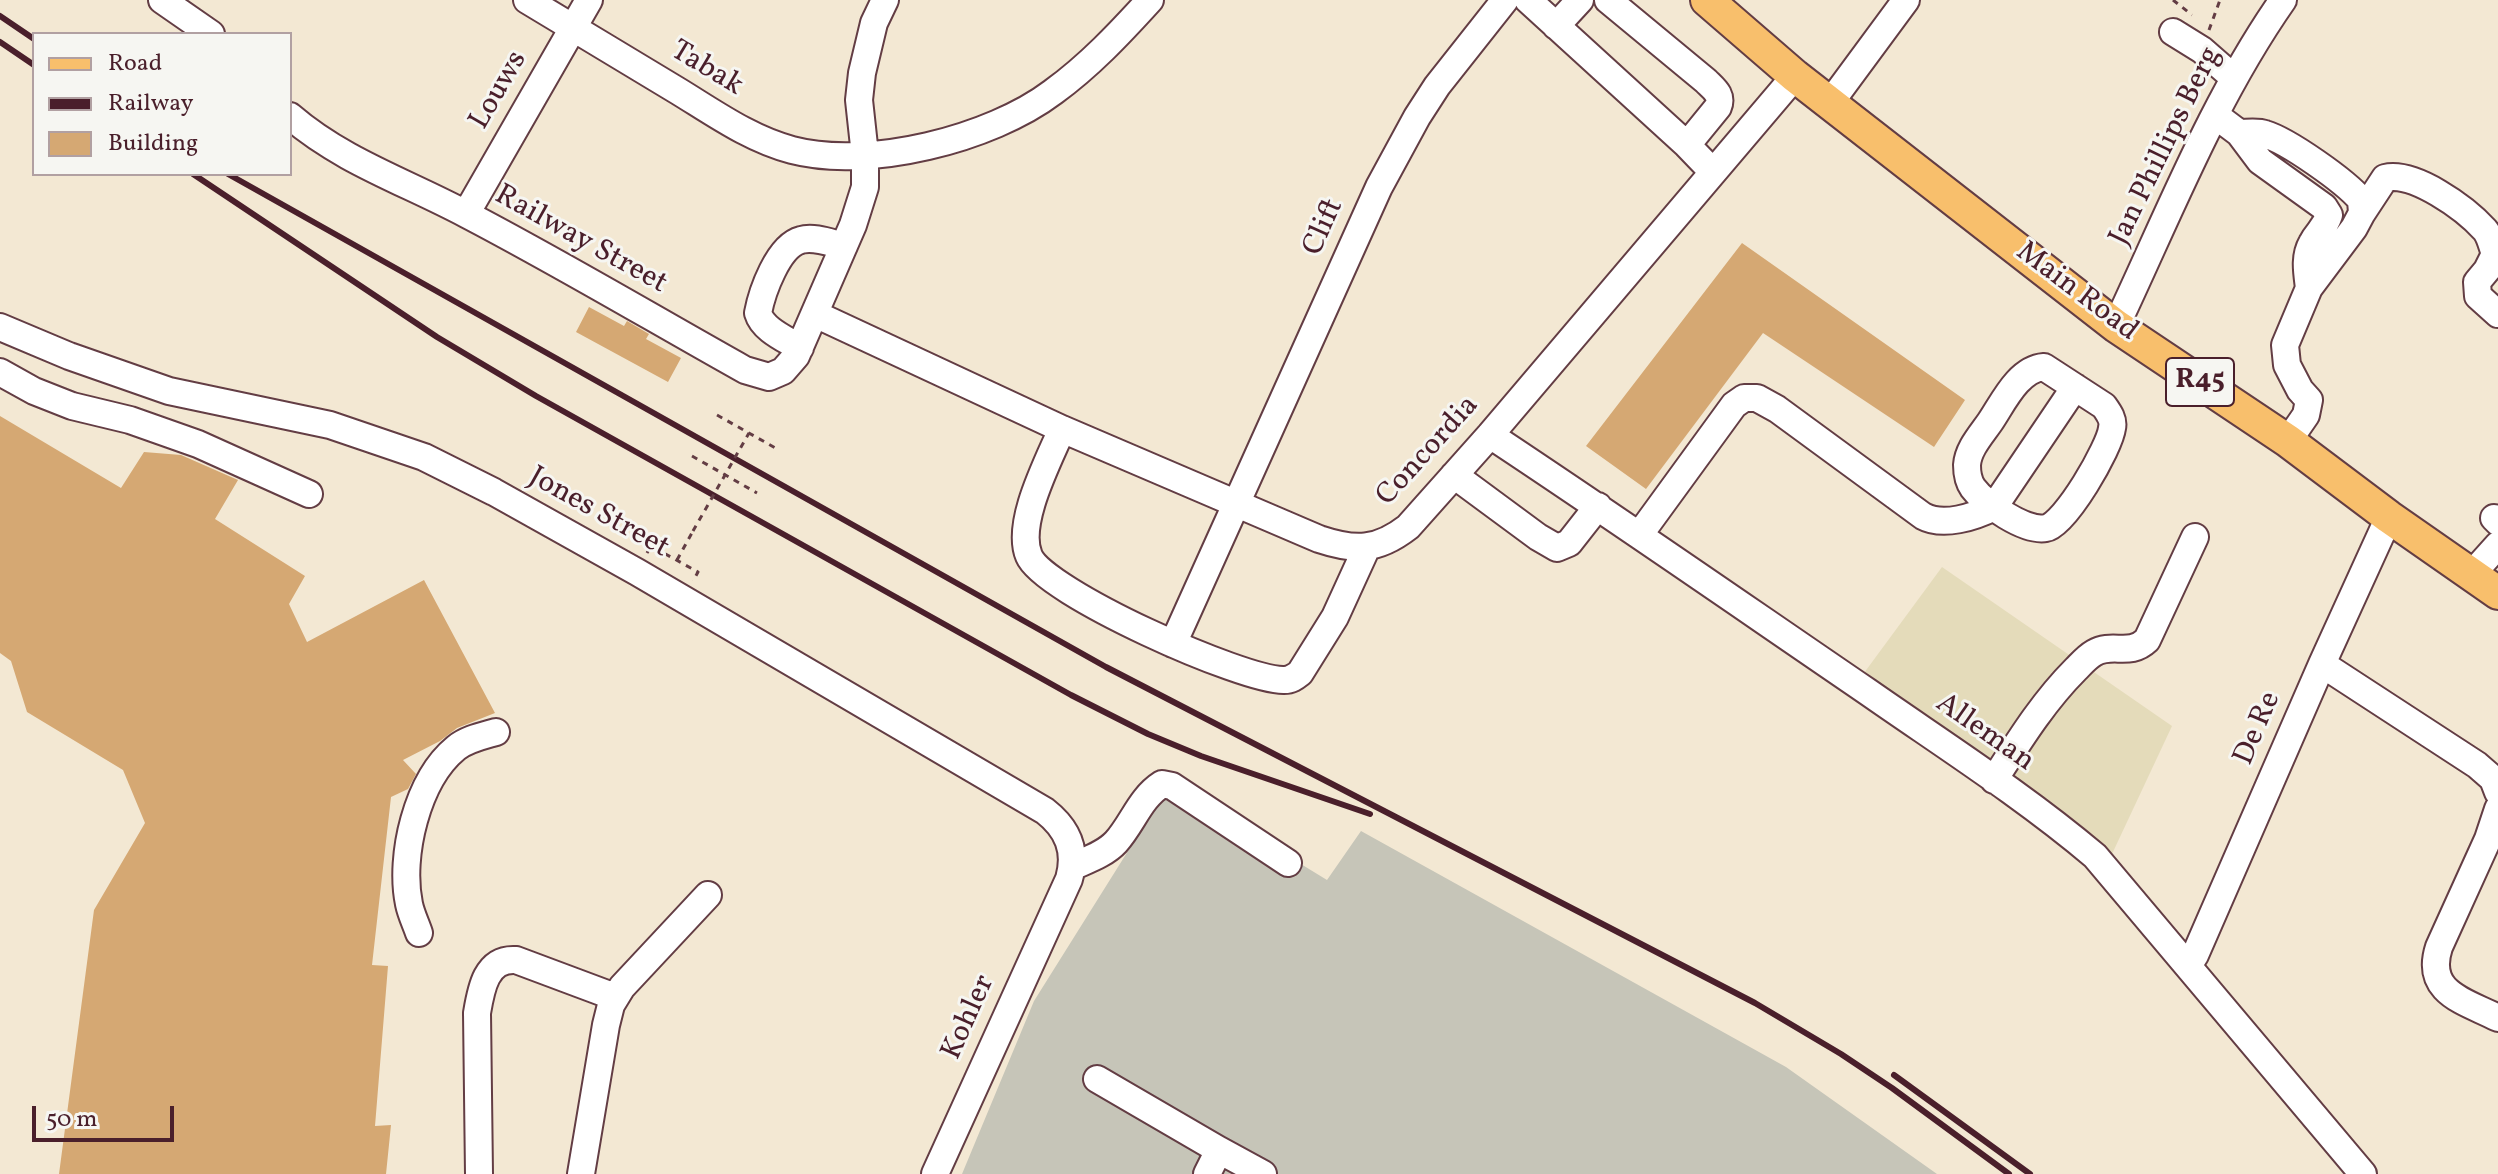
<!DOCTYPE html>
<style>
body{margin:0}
#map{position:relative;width:2498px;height:1174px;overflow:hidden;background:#f3e8d3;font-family:Vollkorn,serif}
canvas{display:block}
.legend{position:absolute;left:32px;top:32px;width:260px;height:144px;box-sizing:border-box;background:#f6f6f2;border:2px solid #b1a0a2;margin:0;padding:10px 14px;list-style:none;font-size:24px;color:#4a1f2b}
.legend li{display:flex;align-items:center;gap:16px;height:40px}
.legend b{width:40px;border:2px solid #b1a0a2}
.scale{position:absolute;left:32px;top:1106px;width:142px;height:36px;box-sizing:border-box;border:4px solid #4a1f2b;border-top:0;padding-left:10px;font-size:24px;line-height:28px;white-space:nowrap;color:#4a1f2b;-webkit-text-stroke:6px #f6f6f2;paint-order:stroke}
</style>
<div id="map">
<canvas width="2498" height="1174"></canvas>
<ul class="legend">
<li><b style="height:10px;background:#f8bf6c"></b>Road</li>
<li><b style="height:10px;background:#4a1f2b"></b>Railway</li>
<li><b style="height:22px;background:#d5a873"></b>Building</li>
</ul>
<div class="scale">50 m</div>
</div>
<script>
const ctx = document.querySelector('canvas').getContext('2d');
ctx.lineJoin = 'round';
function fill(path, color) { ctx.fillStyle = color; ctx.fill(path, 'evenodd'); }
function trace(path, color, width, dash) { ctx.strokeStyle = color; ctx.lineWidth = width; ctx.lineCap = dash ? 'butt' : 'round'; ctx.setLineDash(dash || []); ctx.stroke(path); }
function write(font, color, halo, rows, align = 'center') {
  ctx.font = font + ' Vollkorn,serif'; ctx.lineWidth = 6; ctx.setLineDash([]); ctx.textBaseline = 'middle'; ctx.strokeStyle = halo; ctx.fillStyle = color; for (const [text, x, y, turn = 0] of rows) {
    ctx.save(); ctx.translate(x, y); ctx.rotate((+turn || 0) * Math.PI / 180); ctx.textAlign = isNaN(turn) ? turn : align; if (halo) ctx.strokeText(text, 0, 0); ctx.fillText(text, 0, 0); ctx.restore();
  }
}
fill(new Path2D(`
 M1942,567L2172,726L2112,854L1864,673Z`), '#e4dbba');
fill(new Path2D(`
 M1170,784L1327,880L1361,831L1786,1067L1937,1174H962L1034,1001Z`), '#c6c5b8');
fill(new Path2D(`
 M1742,243L1965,400L1934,447L1763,333L1646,489L1586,446Z
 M589,307L624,326L627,321L649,334L646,339L681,358L668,382L576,332Z
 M0,416L121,488L144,452L181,455L238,480L215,519L305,576L289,604L307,642L424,580L495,713L457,728L440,741L403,760L416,774L408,789L391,797L372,965L388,966L375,1126L391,1125L386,1174H59L94,910L145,823L123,770L27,712L11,661L0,653Z`), '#d5a873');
const minor = new Path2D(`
 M162,0L211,34
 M527,0C577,30 628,61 678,91C714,113 750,139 792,150C868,170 991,139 1053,92C1089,66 1120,33 1150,0
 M1528,0L1687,145
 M1608,0L1706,81C1714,89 1723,95 1718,107L1687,145L1713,172
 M1556,26L1580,0
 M2173,32L2202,50L2234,78
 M1830,103L1906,0
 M2215,115L2239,133C2247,133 2257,131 2265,134C2288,141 2345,181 2361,200L2362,213L2354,228L2309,288L2285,345L2287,365L2300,390L2309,400L2306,415L2288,441
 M290,116C342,161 406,182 466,214C560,263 652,318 745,370L769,377L783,371L796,356L853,225L865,187V155L859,100L862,73L874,23L885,0
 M2239,133L2260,161L2324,207L2329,215C2324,230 2318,231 2312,243C2304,257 2307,272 2309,288
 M2362,213L2385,178C2414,171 2465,208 2485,230C2490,236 2492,246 2495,254L2487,270L2477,282L2478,296L2498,314
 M466,214L589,0
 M815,314L1062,429L1319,539C1355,551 1377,551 1408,527L1490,435L1795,76
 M2116,326C2168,216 2213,100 2283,0
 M0,327L69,356L169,391L330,425L424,457L494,492L637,572L1045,811C1068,829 1077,851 1069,879L935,1174
 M800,348C786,339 763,330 758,313C762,292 778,246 801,240C814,236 831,243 844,246
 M2044,367L2104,406C2109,413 2114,420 2112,428C2110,447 2065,525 2046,528C2025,532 1985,504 1973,488C1968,481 1967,473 1967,465C1968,449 1981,435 1990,422C2003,403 2018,369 2044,367Z
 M0,372L34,391L72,406L130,420L198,444L309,494
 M1062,429C1049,460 1015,523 1029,556C1044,592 1243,681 1284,680C1291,680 1295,677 1300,673L1335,617L1367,547
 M1490,435C1617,519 1742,606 1868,692C1944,745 2024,796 2095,856L2363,1174
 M1454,475L1538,537L1557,548L1569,543L1598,506
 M2494,518L2498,522
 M1640,534L1734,405L1744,398H1757L1777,409L1923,516C1943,527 1974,517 1994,507L2075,387
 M2471,575L2498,545
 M1173,644L1379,187L1417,117L1437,86L1505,0
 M2322,664L2477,765L2493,779L2498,792
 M1994,780C2019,741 2043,702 2076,669C2081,664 2087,657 2094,653C2113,642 2129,657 2147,640L2195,537
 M2498,809L2488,839L2439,947C2424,993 2465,1001 2498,1018
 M1072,867C1087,860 1105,854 1116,842C1133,823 1140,798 1162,784L1172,786L1288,863
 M419,933C416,924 411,914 409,904C399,856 417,780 456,748C467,739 482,736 496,732
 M2188,966L2195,955L2322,664L2389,517
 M1097,1079L1219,1150
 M479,1174L477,1013C481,989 486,958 516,960L615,997
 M581,1174L606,1025L611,1005L622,987L708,895
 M1207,1174L1219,1150L1263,1174`);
const major = new Path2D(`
 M1707,0L1795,76L2116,326L2288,441L2389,517L2498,593`);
trace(minor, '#633d44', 30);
trace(major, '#633d44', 36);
trace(new Path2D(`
 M2173,0L2192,15
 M2209,30L2220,0
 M717,415L779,450
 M692,456L757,493
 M647,553L651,546L698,572L693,581
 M677,560L693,531`), '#633d44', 3, [6, 6]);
trace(minor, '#fff', 26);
trace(major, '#f8bf6c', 32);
trace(new Path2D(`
 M0,16L34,39
 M0,42L34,65
 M193,174L437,337L536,396L1071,695L1148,734L1201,756L1370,814
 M228,174L1106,667L1755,1003L1841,1054L1892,1088L2009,1174
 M1894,1075L2030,1174`), '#4a1f2b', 6);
trace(new Path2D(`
 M693,531L749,433`), '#633d44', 3, [6, 6]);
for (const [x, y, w] of [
 [2200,382,68]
]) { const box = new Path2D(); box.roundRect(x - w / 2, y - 24, w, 48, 6); ctx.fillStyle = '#f6f6f2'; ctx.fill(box); trace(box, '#4a1f2b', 2); }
write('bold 28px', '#4a1f2b', null, [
 ["R45",2200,382]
]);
write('30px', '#4a1f2b', '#f6f6f2', [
 ["Tabak",706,70,31],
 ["Louws",500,91,-60],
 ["Jan Phillips Berg",2167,147,-64],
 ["Clift",1325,228,-66],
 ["Railway Street",580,241,29],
 ["Main Road",2076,293,37],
 ["Concordia",1429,452,-48],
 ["Jones Street",598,514,29],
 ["De Re",2259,729,-67],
 ["Alleman",1984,734,35],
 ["Kohler",970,1018,-66]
]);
</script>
